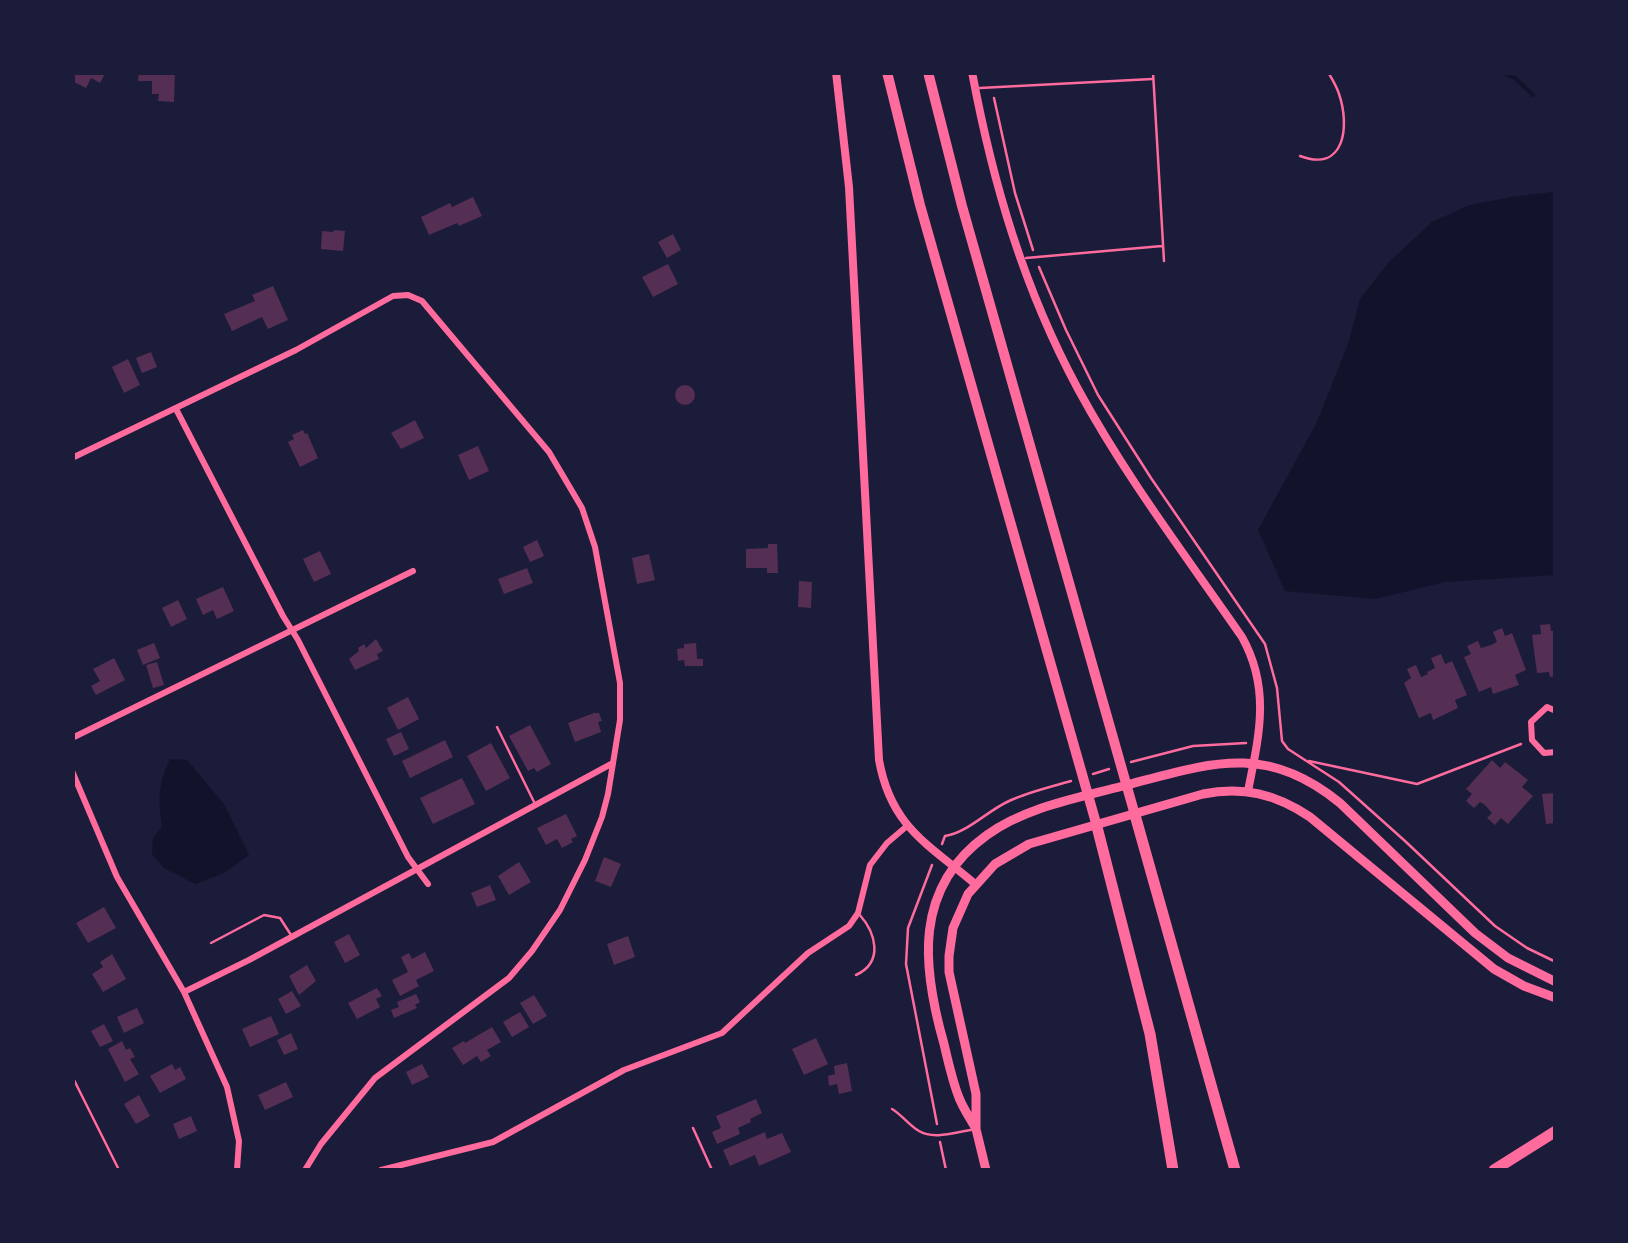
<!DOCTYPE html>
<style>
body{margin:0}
#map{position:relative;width:1628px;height:1243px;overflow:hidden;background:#1b1b3a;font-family:Arial,sans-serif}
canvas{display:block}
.frame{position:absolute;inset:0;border:75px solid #1b1b3a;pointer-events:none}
</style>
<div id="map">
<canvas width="1628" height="1243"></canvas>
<div class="frame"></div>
</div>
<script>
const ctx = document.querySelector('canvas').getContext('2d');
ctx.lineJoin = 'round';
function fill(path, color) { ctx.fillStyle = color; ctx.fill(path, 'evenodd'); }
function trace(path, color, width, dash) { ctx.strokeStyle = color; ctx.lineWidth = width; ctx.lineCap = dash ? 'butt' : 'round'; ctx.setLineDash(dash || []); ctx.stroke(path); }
fill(new Path2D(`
 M1555,186V575L1445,582L1375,599L1285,591L1258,530L1317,422L1348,344L1360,299L1389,262L1432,222L1470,205L1511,197L1552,192Z
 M170,759L187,760L224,804L249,855L224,873L195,884L164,868L152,854L153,838L162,826C158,799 158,785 170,759Z`), '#12122b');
trace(new Path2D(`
 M1501,72L1515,78L1533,95`), '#12122b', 4);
fill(new Path2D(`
 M72,72H106L100,83L91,78L86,88L72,81Z
 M139,72H175L174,102L158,101L159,94H152V81H138Z
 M473,197L482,216L459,226L457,223L429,235L421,217L450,203L452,207Z
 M334,230L345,231L343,251L321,249L322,231L333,232Z
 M673,234L681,250L667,258L658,242Z
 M668,264L678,284L653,297L642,277Z
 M273,286L288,320L268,329L262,317L232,331L224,314L255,301L252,295Z
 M151,352L157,367L142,373L136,358Z
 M128,359L140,385L124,393L112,367Z
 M675 395a10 10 0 1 1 20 0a10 10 0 1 1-20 0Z
 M415,420L424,438L401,449L391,433Z
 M303,430L305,434L307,433L318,458L300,467L288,442L294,439L292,435Z
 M478,446L489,471L469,480L458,455Z
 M537,540L544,556L530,562L523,547Z
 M768,544H777L778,573H767V568H746V549L768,548Z
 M320,551L331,574L314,582L303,559Z
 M649,554L655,580L637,584L632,558Z
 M527,568L533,583L504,594L498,579Z
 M799,581L812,582L811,608L798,607Z
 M223,587L234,611L217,619L213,610L203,615L196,599Z
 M178,600L187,619L171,627L162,608Z
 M1550,624L1551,631H1556V676L1550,677L1549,672L1537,673L1532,635L1541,634L1540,625Z
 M1502,628L1505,636L1512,633L1526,670L1515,675L1519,685L1493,694L1491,687L1479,692L1464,657L1471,654L1467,646L1478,641L1481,648L1491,645L1497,642L1493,632Z
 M376,639L383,651L377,654L379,659L355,670L349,659L359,651L358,648L364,644L366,648Z
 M154,643L160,658L143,665L137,650Z
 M696,643L697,659H703V666H685L684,660L678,661L677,649L684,648V644Z
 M1441,654L1445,664L1452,661L1467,695L1455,700L1458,708L1433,720L1431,713L1419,718L1404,683L1411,678L1407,669L1416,665L1421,677L1428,674L1427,672L1435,668L1431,658Z
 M114,658L125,680L96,695L91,686L100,681L93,669Z
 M157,662L164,685L153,688L146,665Z
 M408,697L419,719L398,730L387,708Z
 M594,713H599L602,721L598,722L601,732L575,742L568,723Z
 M530,725L551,764L537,772L534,768L528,771L509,736Z
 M401,732L409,749L394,756L386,739Z
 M445,740L453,757L410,778L402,761Z
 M491,743L510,778L486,791L467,756Z
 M1492,760L1500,768L1505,762L1528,780L1522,787L1533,796L1508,824L1501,818L1495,825L1487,818L1492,813L1485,805L1480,802L1474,808L1466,801L1472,794L1466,789Z
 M462,778L475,804L433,824L420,798Z
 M1556,793V823L1546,824L1542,794Z
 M566,814L577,836L571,839L573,842L562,848L557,839L546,845L537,828Z
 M604,857L621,864L611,887L595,881Z
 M519,862L531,882L509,895L498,876Z
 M490,885L496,900L477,907L471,893Z
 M104,907L116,928L88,943L76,923Z
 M349,934L360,955L345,963L334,942Z
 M628,936L635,957L614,965L607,944Z
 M425,952L434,971L416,980L419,986L400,996L392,980L408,972L401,957L409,953L412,959Z
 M112,954L126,979L103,992L92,974L103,967L100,962Z
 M307,965L316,981L299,995L289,976Z
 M377,988L382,996L376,999L380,1007L357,1019L348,1003Z
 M292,991L301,1006L286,1014L278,999Z
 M416,994L420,1002L415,1005L417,1008L394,1018L391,1010L399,1007L397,1002Z
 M534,995L547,1016L533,1024L520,1003Z
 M137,1008L144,1023L124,1033L117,1017Z
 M520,1012L529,1027L512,1037L503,1022Z
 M271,1016L279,1034L250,1047L242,1029Z
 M104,1024L113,1041L100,1047L91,1031Z
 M492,1027L501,1042L487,1050L491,1056L481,1062L477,1056L463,1065L452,1048L464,1041L465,1043Z
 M291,1033L298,1049L284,1055L277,1040Z
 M816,1038L828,1064L804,1075L792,1049Z
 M122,1041L126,1050L130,1048L135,1057L130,1059L139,1074L125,1082L108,1049Z
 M847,1063L852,1091L839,1094L837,1084L829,1086L828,1076L835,1074L834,1066Z
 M172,1064L175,1070L180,1067L186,1079L160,1093L150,1076Z
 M422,1064L429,1077L412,1085L406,1072Z
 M286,1082L293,1097L265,1110L258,1095Z
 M139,1095L150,1116L136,1124L124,1104Z
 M756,1099L762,1113L750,1119L751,1122L738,1128L740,1134L717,1144L712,1132L721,1128L716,1116Z
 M191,1116L197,1131L179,1139L173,1124Z
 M765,1132L767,1139L782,1133L791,1152L759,1166L755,1155L730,1166L723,1150Z`), '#542f53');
trace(new Path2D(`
 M994,98L1015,193L1033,250
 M1300,156C1345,173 1350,126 1339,94C1337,87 1332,79 1328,72
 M1039,267L1066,330L1098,395L1151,478L1265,644L1277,688L1282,741L1288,749L1339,782L1405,841L1495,926L1527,948L1556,962
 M1309,761L1417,784L1521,744
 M1131,762L1193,746L1246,743
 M1093,774L1109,769
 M942,844L945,836C967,833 987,811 1009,801C1028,792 1050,787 1071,781
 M932,865L908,928L906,964L937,1124
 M72,1076L119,1170
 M940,1142L946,1170`), '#ff6b9d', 2.5);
trace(new Path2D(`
 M1153,72L1164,261
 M980,88L1152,79
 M1026,258L1162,246
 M497,727L535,804
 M211,943L264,915L280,918L291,935
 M856,975C884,962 876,933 859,914
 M892,1109C902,1115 910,1126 919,1131C934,1140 956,1132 971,1130
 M693,1128L712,1170`), '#ff6b9d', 2.5);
trace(new Path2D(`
 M176,409L283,616L298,640L408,857L428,884
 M72,458L296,350L393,296L408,295L422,301L549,452L582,508L595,547L620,683V720L608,794L602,817L585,860L560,910L532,951L509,978L375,1078L321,1144L305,1170
 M1556,711L1547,707L1531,722L1532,740L1544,753L1556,752
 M72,738L413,571
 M72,771L117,877L184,992L227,1087L239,1141L237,1170
 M184,992L249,960L613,763
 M381,1170L493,1142L624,1070L722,1033L808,953L849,926L858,913L870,865L887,843L907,826`), '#ff6b9d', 6);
trace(new Path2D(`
 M836,72L849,187L879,760C891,827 928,844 975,884
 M972,72C993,184 1024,289 1078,389C1125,476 1186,556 1242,637C1271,689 1259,736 1248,791`), '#ff6b9d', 8);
trace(new Path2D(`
 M976,1129C970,1118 962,1107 958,1095C952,1079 948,1061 944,1044C922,967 913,888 987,835C1026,807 1078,798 1123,786C1208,764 1264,741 1340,803L1475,933L1508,958L1556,982
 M986,1170L976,1129V1094L949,972V956L953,928L968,894L995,864L1029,844L1203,794C1243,786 1276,794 1310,817L1494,969L1524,986L1556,998`), '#ff6b9d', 9);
trace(new Path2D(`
 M887,72L920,205L1096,823
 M928,72L962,206L1135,815`), '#ff6b9d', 10);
trace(new Path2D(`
 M1135,815L1235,1170
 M1096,823L1150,1034L1173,1170
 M1494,1170L1556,1131`), '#ff6b9d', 11);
</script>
